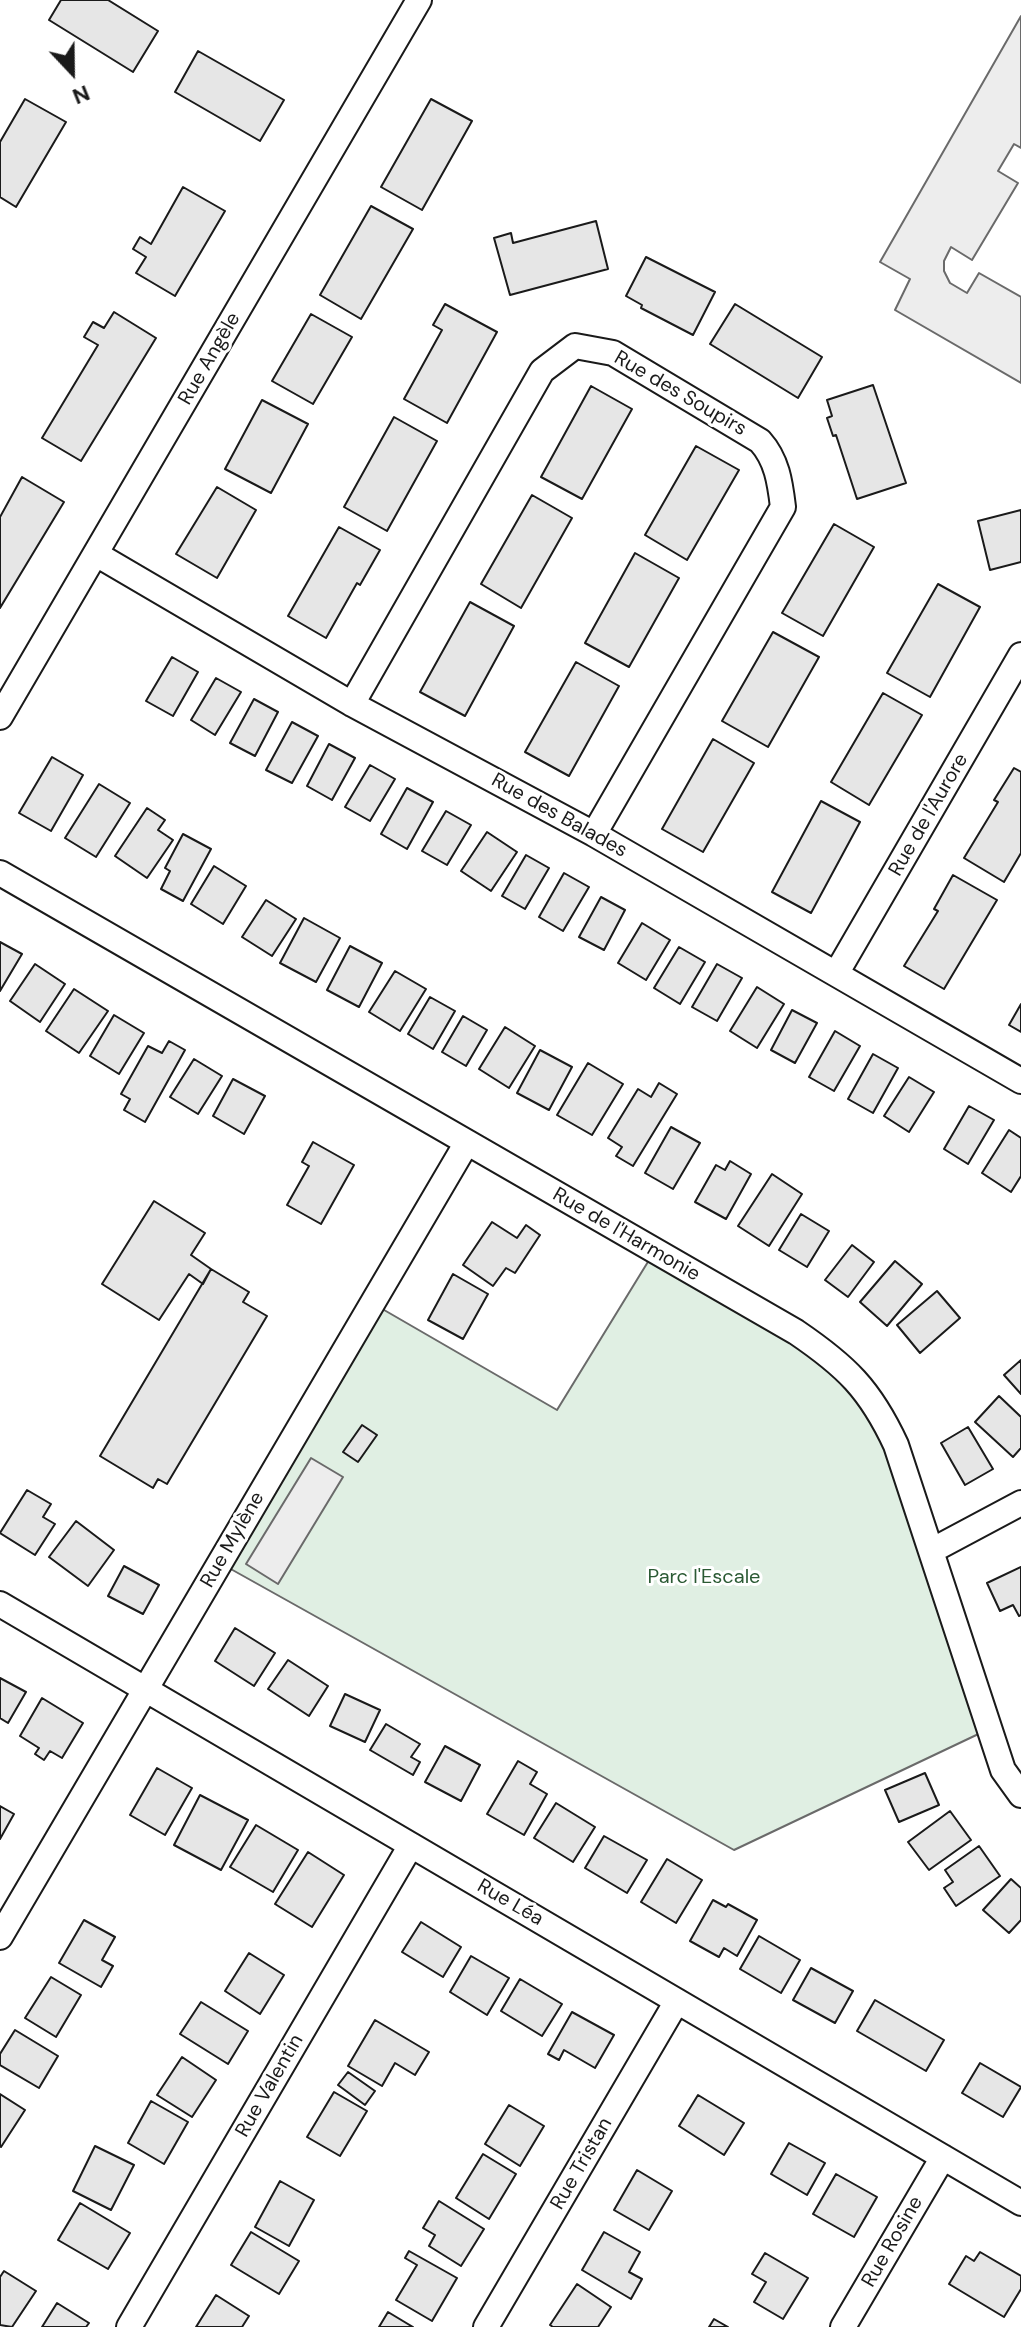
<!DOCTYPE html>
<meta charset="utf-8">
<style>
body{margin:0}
#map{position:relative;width:1021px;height:2327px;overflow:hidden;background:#fff;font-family:"DM Sans",sans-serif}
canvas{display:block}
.north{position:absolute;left:32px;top:32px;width:80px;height:80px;-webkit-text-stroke:6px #fff;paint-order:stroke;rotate:158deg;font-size:22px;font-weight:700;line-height:32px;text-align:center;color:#1a1a1a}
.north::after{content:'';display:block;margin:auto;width:28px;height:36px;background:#1a1a1a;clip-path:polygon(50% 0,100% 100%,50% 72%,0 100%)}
</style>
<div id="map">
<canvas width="1021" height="2327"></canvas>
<div class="north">N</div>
</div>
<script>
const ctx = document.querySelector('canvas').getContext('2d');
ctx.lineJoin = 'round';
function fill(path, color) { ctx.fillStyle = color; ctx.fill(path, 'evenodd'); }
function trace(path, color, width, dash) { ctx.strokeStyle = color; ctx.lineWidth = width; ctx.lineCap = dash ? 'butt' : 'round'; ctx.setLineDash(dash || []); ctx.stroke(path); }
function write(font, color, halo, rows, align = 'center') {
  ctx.font = font + ' "DM Sans",sans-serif'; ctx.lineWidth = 6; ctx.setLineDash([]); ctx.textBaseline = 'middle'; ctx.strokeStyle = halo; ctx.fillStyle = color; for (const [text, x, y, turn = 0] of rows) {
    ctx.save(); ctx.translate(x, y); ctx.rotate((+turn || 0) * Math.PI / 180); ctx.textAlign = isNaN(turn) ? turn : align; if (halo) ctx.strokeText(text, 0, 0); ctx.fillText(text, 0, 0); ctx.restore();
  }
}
const green = new Path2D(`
 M654,1252L862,1386L989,1729L734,1850L220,1563L372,1303L557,1410Z`);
fill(green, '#e0efe3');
trace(green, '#6a6a6a', 2);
const parking = new Path2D(`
 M1021,16V148L1014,144L998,171L1018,183L972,260L951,247L944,261V271L950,283L967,293L979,273L1021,297V383L895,310L910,279L880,262Z
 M311,1458L343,1477L278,1584L246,1564Z`);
fill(parking, '#ededed');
trace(parking, '#6a6a6a', 2);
const building = new Path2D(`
 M61,0H108L158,31L133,72L49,20Z
 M198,51L284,100L260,141L175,92Z
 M25,99L66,122L16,207L0,197V142Z
 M431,99L472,121L422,210L381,187Z
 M183,187L225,211L175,296L136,273L146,257L133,249L140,237L151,244Z
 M371,206L413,229L361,319L320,295Z
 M596,221L608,269L510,295L494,238L511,233L513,243Z
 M646,257L715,292L693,335L641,308L642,305L626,296Z
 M445,304L497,332L447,423L404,399L442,330L433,325Z
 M735,304L822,357L798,398L710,344Z
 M114,312L156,338L81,461L42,438L98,345L84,337L93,322L104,328Z
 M311,314L352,337L313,404L272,381Z
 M873,385L906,483L857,499L836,435L833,436L827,418L832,416L827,400Z
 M591,386L632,409L582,499L541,477Z
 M262,400L308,424L271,493L225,469Z
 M394,417L437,441L387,531L344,507Z
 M696,446L739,470L687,560L645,535Z
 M22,477L64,502L0,608V517Z
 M217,487L256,510L217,578L176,554Z
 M532,495L572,518L521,608L481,584Z
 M1021,510V562L990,570L978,521Z
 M834,524L874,547L823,636L782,613Z
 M339,527L380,550L360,585L357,583L326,638L288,616Z
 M635,553L679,578L629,667L585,643Z
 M938,584L980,607L930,697L887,673Z
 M470,602L514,626L465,716L420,692Z
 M773,632L819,657L768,747L722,721Z
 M172,657L198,672L173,716L146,701Z
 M576,662L619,686L569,776L525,752Z
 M216,678L241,692L215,735L191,720Z
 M883,693L922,715L869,805L831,782Z
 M254,699L278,712L255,756L230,743Z
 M292,722L318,736L292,783L266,770Z
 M713,739L754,763L703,852L662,829Z
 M329,744L355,758L332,800L307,786Z
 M52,757L83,775L51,831L19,813Z
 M370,765L395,779L370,821L345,807Z
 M1014,768L1021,772V853L1004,882L964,858L998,802L994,800Z
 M99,784L130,803L96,857L65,838Z
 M407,788L433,802L407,849L381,834Z
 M821,801L860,822L811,913L772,892Z
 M147,808L165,820L158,830L173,840L147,878L115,856Z
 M446,811L471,825L447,865L422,851Z
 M487,832L517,852L491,891L461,871Z
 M183,834L211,849L183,901L161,889L170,871L165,868Z
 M526,855L549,868L525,909L502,896Z
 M214,866L246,886L223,924L191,904Z
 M564,873L589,887L563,931L539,917Z
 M953,875L997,900L944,989L904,966L938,911L934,909Z
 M601,897L625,910L604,950L579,937Z
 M266,900L296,919L272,956L242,937Z
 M304,918L340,938L316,982L280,963Z
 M642,923L670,940L646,980L618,963Z
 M0,942L22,954L0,991Z
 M350,946L382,963L359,1007L327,990Z
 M679,947L705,962L680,1004L654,988Z
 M35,964L65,984L40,1022L10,1001Z
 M717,964L742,978L717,1021L692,1007Z
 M395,971L426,989L400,1031L369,1012Z
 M757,987L784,1004L757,1048L730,1031Z
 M74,989L108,1011L79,1053L46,1031Z
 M430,997L455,1011L433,1049L408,1034Z
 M1021,1004V1032L1009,1025Z
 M792,1010L817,1023L795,1063L771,1050Z
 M114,1015L144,1033L119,1074L90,1056Z
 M463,1016L487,1030L466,1066L442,1052Z
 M505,1027L535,1046L509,1088L479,1069Z
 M835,1031L860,1046L834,1091L809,1077Z
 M169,1041L185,1050L145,1122L124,1110L130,1099L121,1094L148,1046L162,1053Z
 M540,1050L572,1067L549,1110L517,1093Z
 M873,1054L898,1068L873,1113L848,1099Z
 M194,1059L222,1076L198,1114L170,1097Z
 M588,1063L623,1084L592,1135L557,1115Z
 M909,1077L934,1092L909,1132L884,1116Z
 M233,1079L265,1096L244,1134L213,1116Z
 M659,1083L677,1094L633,1166L616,1156L622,1147L608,1138L638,1089L651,1097Z
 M969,1106L994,1120L968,1164L944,1149Z
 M671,1127L700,1143L673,1189L645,1173Z
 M1009,1130L1021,1138V1176L1011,1192L982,1173Z
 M313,1142L354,1165L321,1224L287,1205L309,1166L302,1162Z
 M730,1161L751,1174L726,1219L695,1202L716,1165L725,1170Z
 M772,1174L802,1194L769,1246L738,1226Z
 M154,1201L205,1233L191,1255L211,1269L203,1284L189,1274L159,1320L102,1284Z
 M801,1214L829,1231L807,1267L779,1250Z
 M492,1222L517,1238L526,1225L540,1235L515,1273L506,1268L493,1286L463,1265Z
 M852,1245L874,1262L848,1297L825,1280Z
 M895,1261L922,1284L887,1326L860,1302Z
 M211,1269L249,1292L243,1302L267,1316L167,1484L158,1479L153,1488L100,1456Z
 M453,1274L488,1294L463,1339L428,1320Z
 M937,1291L960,1318L920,1353L897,1325Z
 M1021,1360V1394L1004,1375Z
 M999,1396L1021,1417V1448L1013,1457L975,1422Z
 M362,1425L377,1435L358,1462L343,1452Z
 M968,1427L993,1469L965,1485L941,1443Z
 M27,1490L51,1504L43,1517L55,1524L35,1555L0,1533Z
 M76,1521L114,1550L88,1586L49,1557Z
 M124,1566L159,1585L143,1614L108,1596Z
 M1021,1567V1615L1019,1616L1013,1605L1000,1611L987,1583Z
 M235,1628L275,1653L254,1686L215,1661Z
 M288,1660L328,1686L309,1716L268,1689Z
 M0,1678L26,1692L8,1723L0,1718Z
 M345,1694L380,1710L365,1742L330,1726Z
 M42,1698L83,1723L62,1758L50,1751L44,1760L35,1754L39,1748L20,1736Z
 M386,1724L420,1744L411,1757L420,1762L413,1775L370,1750Z
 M445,1746L480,1765L461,1801L425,1782Z
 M518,1761L537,1772L530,1784L547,1794L524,1835L487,1814Z
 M157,1768L192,1788L165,1835L130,1815Z
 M925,1773L939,1805L899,1822L885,1790Z
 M200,1795L248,1820L221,1870L174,1845Z
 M556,1803L595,1827L573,1862L534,1838Z
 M0,1806L14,1814L0,1839Z
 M950,1811L971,1840L929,1870L908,1842Z
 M256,1825L298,1850L273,1892L230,1867Z
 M604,1836L647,1860L627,1893L585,1868Z
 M979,1846L1000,1876L956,1906L944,1888L953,1882L945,1870Z
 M308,1852L344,1875L312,1927L275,1904Z
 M667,1859L702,1880L676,1923L641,1902Z
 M1011,1879L1021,1888V1920L1009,1933L983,1910Z
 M713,1900L726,1907L728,1904L757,1920L737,1956L724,1948L719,1957L690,1941Z
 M84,1920L115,1937L102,1960L113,1966L101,1987L59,1963Z
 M421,1922L461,1947L443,1977L402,1952Z
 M759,1936L800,1960L781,1993L740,1969Z
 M249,1953L284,1975L260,2014L225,1991Z
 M471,1956L509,1978L487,2015L450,1992Z
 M811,1968L853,1991L835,2023L793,2000Z
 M51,1977L81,1995L56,2037L25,2018Z
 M520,1979L562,2004L542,2036L501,2011Z
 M875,2000L944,2040L926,2071L857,2031Z
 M201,2002L248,2031L228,2064L180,2034Z
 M572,2012L614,2035L595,2068L564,2050L559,2060L548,2054Z
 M375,2020L429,2052L415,2075L395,2063L382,2086L348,2066Z
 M15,2030L58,2056L39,2088L0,2065V2054Z
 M182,2057L216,2080L192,2117L157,2095Z
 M980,2063L1021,2087L1003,2117L962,2093Z
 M348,2072L375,2091L365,2105L338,2085Z
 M334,2092L367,2111L340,2156L307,2137Z
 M0,2094L25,2110L1,2147L0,2146Z
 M698,2095L744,2123L724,2155L679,2126Z
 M151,2101L188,2122L164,2164L128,2143Z
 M509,2105L544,2126L520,2166L485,2144Z
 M789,2143L825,2163L807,2195L771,2174Z
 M95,2146L134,2165L111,2210L73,2191Z
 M483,2154L516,2174L489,2219L456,2198Z
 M637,2170L672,2191L649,2230L614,2210Z
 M836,2174L877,2197L854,2237L813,2214Z
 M280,2181L314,2200L289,2246L255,2227Z
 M439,2201L484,2229L461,2266L429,2246L435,2235L423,2228Z
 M80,2203L130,2233L108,2269L58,2240Z
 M251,2232L299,2261L279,2294L231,2265Z
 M604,2232L640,2252L629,2272L642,2279L631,2299L582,2270Z
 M409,2251L457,2278L432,2321L396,2300L417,2265L405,2258Z
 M980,2252L1021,2276V2289L1004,2317L949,2284L966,2256L974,2261Z
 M765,2253L808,2278L783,2319L754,2302L766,2282L752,2274Z
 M4,2271L36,2291L12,2327L0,2325V2277Z
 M577,2284L611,2307L598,2327H553L550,2325Z
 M216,2295L249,2316L242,2327H196Z
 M57,2303L89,2323L86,2327H42Z
 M388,2312L413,2327H379Z
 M714,2319L728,2327H709Z`);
fill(building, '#e6e6e6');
trace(building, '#1a1a1a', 2);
const minor = new Path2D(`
 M96,554L352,704L594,834L1021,1081
 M352,704L542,371L575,346L613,353L760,441C777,460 780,482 783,507L594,834
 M0,717L419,0
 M0,873L796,1332C846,1366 870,1389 896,1445L1003,1770L1021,1795
 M836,974L1021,655
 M931,1551L1021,1503
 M0,1604L1021,2203
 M0,1937L466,1144
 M129,2327L411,1845
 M486,2327L677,2001
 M843,2327L943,2157`);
trace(minor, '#1a1a1a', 28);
trace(minor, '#fff', 24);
write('20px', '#1a1a1a', '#fff', [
 ["Rue Angèle",210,359,-60],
 ["Rue des Soupirs",680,394,30],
 ["Rue de l'Aurore",929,815,-60],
 ["Rue des Balades",559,816,29],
 ["Rue de l'Harmonie",626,1235,30],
 ["Rue Mylène",233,1540,-60],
 ["Rue Léa",510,1903,30],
 ["Rue Valentin",270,2086,-60],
 ["Rue Tristan",582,2164,-60],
 ["Rue Rosine",893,2242,-60]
]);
write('20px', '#2b5a34', '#fff', [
 ["Parc l'Escale",704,1578]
]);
</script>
